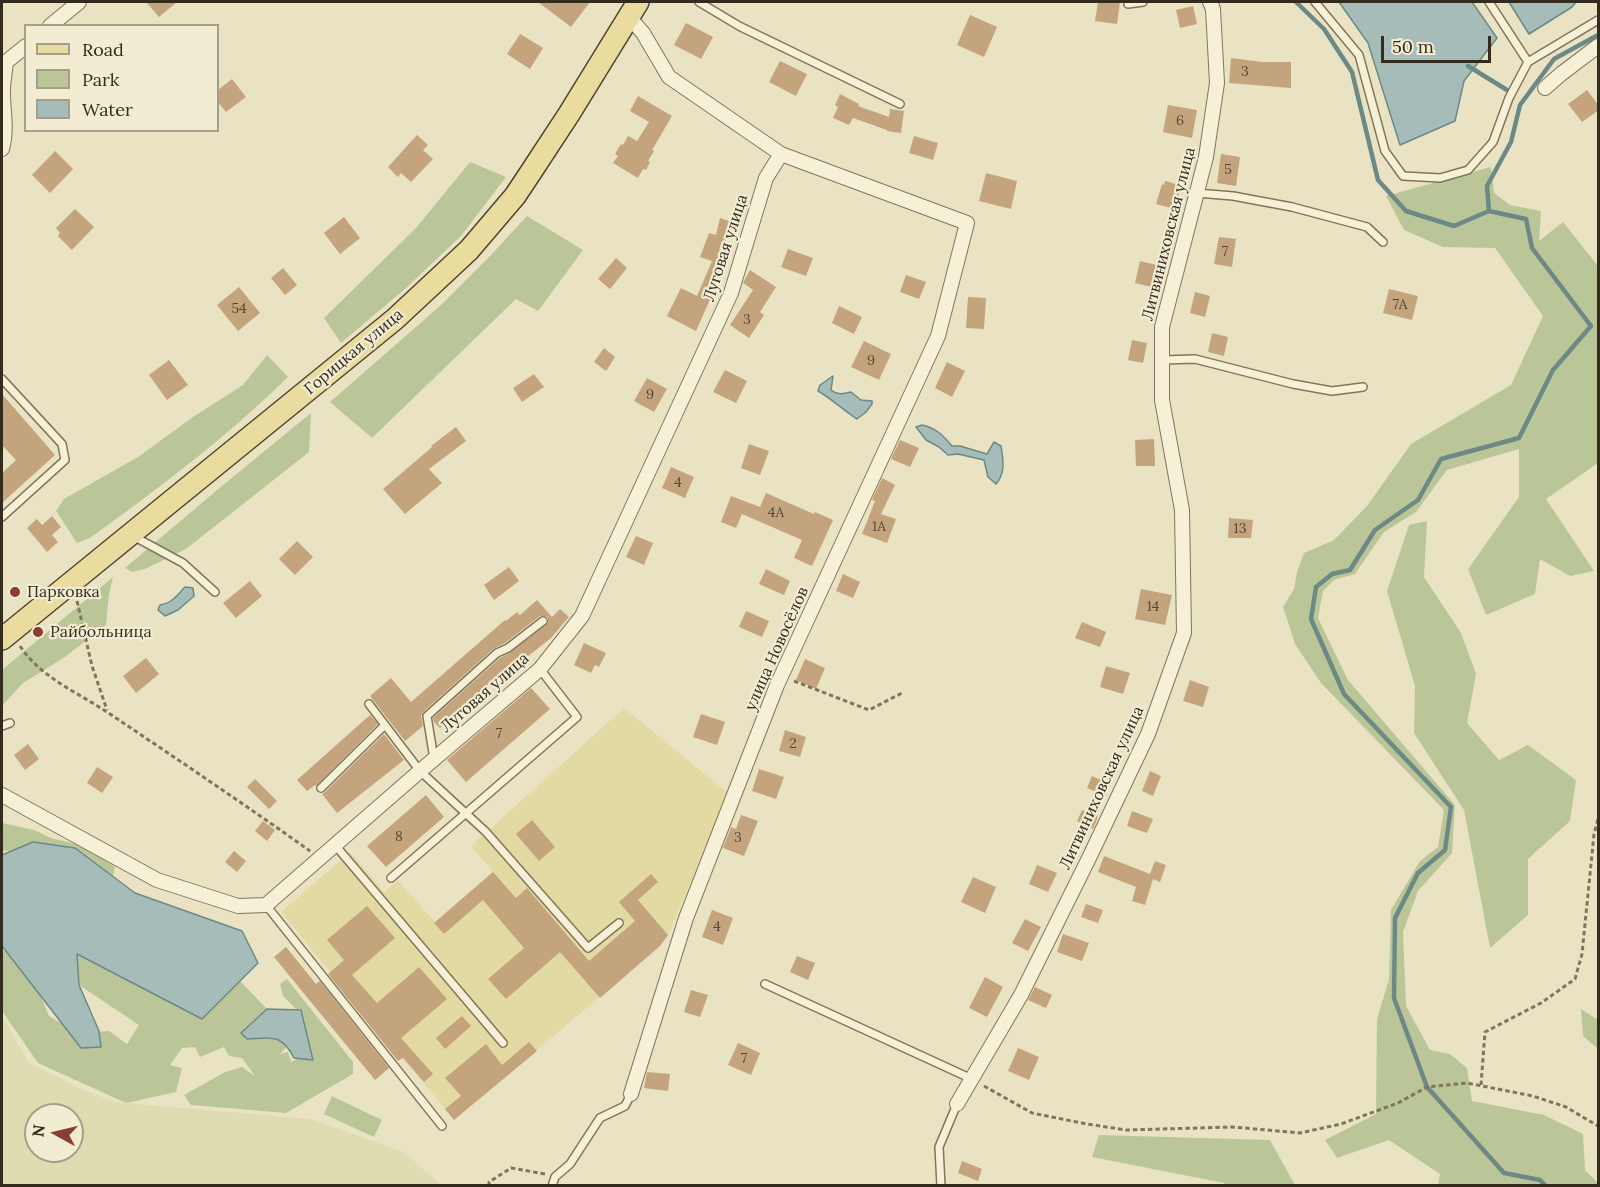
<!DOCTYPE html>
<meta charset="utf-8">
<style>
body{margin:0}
#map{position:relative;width:1600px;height:1187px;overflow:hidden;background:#e9e3c3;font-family:Lora,serif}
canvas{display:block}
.frame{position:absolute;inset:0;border:3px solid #332b1e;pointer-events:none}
.legend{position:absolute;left:24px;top:24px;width:195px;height:108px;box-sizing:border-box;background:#f1ecd2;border:2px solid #a59f8a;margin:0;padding:8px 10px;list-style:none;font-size:18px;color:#332b1e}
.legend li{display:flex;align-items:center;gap:12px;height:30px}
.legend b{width:30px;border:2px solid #a59f8a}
.north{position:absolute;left:24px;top:1103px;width:60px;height:60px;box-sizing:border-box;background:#f1ecd2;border:2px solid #a59f8a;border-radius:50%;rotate:278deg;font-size:16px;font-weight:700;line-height:24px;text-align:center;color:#332b1e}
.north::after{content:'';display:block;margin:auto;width:21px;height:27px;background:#8a3d32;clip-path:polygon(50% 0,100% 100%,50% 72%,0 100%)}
.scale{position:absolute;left:1381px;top:36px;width:110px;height:27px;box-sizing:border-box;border:3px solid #332b1e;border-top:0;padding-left:8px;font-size:18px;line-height:21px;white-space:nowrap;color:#332b1e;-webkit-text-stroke:4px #f1ecd2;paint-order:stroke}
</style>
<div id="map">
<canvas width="1600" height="1187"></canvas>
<div class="frame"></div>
<ul class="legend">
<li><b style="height:8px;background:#e9dc9e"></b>Road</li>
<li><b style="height:16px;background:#bbc698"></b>Park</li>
<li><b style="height:16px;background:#a5bcb9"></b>Water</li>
</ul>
<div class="north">N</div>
<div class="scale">50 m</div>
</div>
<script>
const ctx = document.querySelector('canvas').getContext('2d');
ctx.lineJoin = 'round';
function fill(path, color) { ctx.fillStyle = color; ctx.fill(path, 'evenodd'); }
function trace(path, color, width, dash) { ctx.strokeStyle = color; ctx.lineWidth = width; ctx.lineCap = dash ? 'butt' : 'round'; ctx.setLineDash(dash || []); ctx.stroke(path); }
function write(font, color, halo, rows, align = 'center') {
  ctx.font = font + ' Lora,serif'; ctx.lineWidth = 4.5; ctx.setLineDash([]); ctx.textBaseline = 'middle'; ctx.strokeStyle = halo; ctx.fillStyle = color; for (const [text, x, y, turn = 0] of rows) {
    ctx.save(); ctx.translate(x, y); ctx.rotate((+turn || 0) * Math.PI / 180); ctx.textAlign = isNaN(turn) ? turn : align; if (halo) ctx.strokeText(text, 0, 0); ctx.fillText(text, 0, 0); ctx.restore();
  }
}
fill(new Path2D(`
 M2,1016L28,1062L77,1087L114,1102L311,1119L404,1152L441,1185H2ZM36,1115H72V1151H36Z`), '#deddb2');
fill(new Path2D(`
 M470,162L506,177L461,236L406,288L341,343L324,318L416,228Z
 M1491,167L1494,193L1510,205L1541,211L1539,241L1563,222L1598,266V463L1546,499L1594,571L1570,576L1540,559L1535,594L1486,615L1468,569L1519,497V449L1447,470L1416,512L1384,532L1355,574L1334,580L1323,591L1318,618L1348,680L1455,805L1452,853L1418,891L1403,932L1406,1006L1430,1050L1450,1054L1467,1068L1472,1101L1544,1115L1583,1134L1585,1170L1598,1183V1185H1438L1440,1174L1389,1140L1337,1158L1325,1140L1376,1114L1377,1019L1389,979L1391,910L1420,861L1438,847L1444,810L1321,683L1295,644L1283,607L1294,589L1297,572L1304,553L1334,540L1367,506L1411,444L1511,385L1543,316L1495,248L1443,247L1404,230L1386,196Z
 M527,216L583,250L538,311L516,299L372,438L330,402L440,306L491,255Z
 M267,355L288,377C227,437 159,488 90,538L77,543L56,511L64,499L138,457L193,417L243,385Z
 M311,413L309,452L186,549L145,569L132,572L125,568L217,490Z
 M1427,521L1424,577L1461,633L1476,674L1467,723L1499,760L1528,745L1576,780L1570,821L1528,859V915L1490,948L1464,810L1414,733L1415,686L1387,591L1409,525Z
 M113,577L109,594L106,625L65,657L23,683L2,706V670Z
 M2,823L34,830L51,838L83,846L115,867L111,884L47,850L2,851Z
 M2,951L15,953L32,975L49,1016L77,1033L109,1031L127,1044L139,1025L79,985L77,954L202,1019L240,981L267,1009L241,1033L247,1039L275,1037L288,1046L280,1054L288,1052L291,1062L304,1056L302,1015L283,996L280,984L287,979L353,1062V1074L286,1113L191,1105L184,1095L225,1072L242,1067L255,1076L242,1058L229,1056L224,1047L200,1057L195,1047L182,1048L170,1065L182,1068L176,1092L126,1103L38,1063L2,1011Z
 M1581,1009L1598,1020V1049L1583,1036Z
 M332,1096L382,1120L374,1137L324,1114Z
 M1099,1135L1270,1140L1295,1185H1224V1183L1092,1157Z`), '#bbc698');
fill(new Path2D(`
 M624,708L728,793L668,935L660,946L454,1120C397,1049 337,982 281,912L350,852L384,892L398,880L435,922L493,872L471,846Z`), '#e3daa3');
const water = new Path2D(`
 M1339,2H1472L1497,38L1464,81L1455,121L1400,145L1368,43Z
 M1509,2H1576L1572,7L1529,34Z
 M833,376L831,390C837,395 843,394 851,392L861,400L872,401V404L866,412L857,419C843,410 832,399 818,391L820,385Z
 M922,425C936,428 943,435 952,446H960L987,454L994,442L1001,446C1003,459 1006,473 996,484L988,477L984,460L958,454L948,455L939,447L926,440L916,427Z
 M185,587L193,588L194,596L178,610L165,616L158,610L160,605C172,603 177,596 185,587Z
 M33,842L75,848L135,893L242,931L258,963L202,1019L77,954L79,985L99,1031L101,1047L81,1048L2,946V855Z
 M267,1009L301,1010L313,1060L294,1058C281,1033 272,1038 247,1039L241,1033Z`);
fill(water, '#a5bcb9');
trace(water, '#6d8986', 1.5);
trace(new Path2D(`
 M1296,2L1324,29L1352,72L1378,180L1406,211L1454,226L1489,211L1526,219L1532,248L1591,326L1553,370L1519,438L1441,459L1418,500L1375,530L1350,570L1332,574L1316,587L1311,619L1344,694L1451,807L1445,850L1418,873L1395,918L1394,998L1427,1087L1504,1173L1540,1180L1546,1186
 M1468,66L1507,90
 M1489,211L1487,186L1511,142L1520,105L1554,59L1598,35`), '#6d8986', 4.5);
fill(new Path2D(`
 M146,2H177L159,17Z
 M538,2H590L571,27Z
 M1098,2H1120L1117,24L1095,21Z
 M1193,6L1197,24L1180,28L1176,10Z
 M970,15L997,27L984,57L957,45Z
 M686,23L713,37L701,59L674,45Z
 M520,34L543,48L530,69L507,54Z
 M1231,58L1262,62H1291V88L1229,83Z
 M780,61L807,74L796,96L769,82Z
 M232,79L246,97L226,112L218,102V90Z
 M1587,90L1599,106V110L1582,122L1568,104Z
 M840,94L859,104L858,106L889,117L890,109L904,111L901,133L887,131V130L853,118L849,125L833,118L838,107L835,105Z
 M638,96L672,116L652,150L654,151L648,161L650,162L646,170L643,169L638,178L613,163L618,156L615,154L621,144L623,145L628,136L637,141L649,122L630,111Z
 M1168,105L1197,110L1192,138L1163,132Z
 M417,135L428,145L423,150L433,159L411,182L401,173L398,177L388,167Z
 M914,136L938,143L933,160L909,153Z
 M55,151L73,169L50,193L32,175Z
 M1221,154L1240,157L1236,186L1217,183Z
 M986,173L1017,181L1011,209L979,201Z
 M1165,181L1176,184L1175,188L1180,189L1175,209L1156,204L1162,184L1164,185Z
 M75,209L94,227L72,250L58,236L60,233L56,228Z
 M344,217L360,238L340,254L324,233Z
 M720,218L732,222L724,247L721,245L719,250L728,255L724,268L696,331L667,316L681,288L697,296L712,261L700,257L709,233L716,235Z
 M1219,237L1236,239L1232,267L1214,264Z
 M788,249L813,258L806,276L781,267Z
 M616,258L627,268L610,289L598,279Z
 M1140,261L1161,266L1156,288L1135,283Z
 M283,268L297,285L285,295L271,278Z
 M750,270L776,287L760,312L764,315L749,338L730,325L753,290L743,283Z
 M906,275L926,282L919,299L900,292Z
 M239,287L260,313L238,331L217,305Z
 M1389,289L1418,296L1412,320L1383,313Z
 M1195,292L1210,296L1205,317L1190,313Z
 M968,297L986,298L984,329L966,328Z
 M839,306L862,317L854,334L832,323Z
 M1212,333L1228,337L1224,356L1208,352Z
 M1132,340L1147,343L1143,363L1128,360Z
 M864,341L891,354L879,380L851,367Z
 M604,348L615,357L606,371L594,362Z
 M169,360L188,385L167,400L149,375Z
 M947,362L965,371L952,397L935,388Z
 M725,370L747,381L736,403L713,392Z
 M534,374L544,387L522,402L513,388Z
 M647,378L667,389L654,412L634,401Z
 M2,394L55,455L2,503V473L16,460L2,445Z
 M456,427L466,441L429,469L442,483L405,514L383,489L432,447L431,446Z
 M1154,439L1155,466H1136L1135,440Z
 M900,440L919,448L910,467L891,459Z
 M749,444L769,451L760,475L741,468Z
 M671,467L694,477L685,498L662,488Z
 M882,478L895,485L881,514L896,519L887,543L862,534L875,501L872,500Z
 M766,493L814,514L815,512L833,520L812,566L794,558L802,540L742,514L736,528L721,522L731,496L760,507Z
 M52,516L61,527L52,535L58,542L47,552L27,528L37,519L42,525Z
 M1229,518L1253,520L1251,538H1228Z
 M636,536L653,543L644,565L626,557Z
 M297,541L313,557L295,575L279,559Z
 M509,567L519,581L494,600L484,585Z
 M766,569L790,581L784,595L759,584Z
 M843,574L860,582L853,598L836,591Z
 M250,581L262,596L236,618L223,603Z
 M1141,589L1172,595L1165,625L1135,619Z
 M537,600L552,617L560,609L569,617L551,638L508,672L506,669L440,728L434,722L433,718L500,658L511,652L546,625L548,623V618L545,616H540L505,643L493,649L423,712L421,716L423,726L405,741L370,696L391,678L411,702L505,620L506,621L517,612L520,615Z
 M746,611L769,621L762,637L739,627Z
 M1082,622L1106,632L1100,647L1075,638Z
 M584,643L606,653L599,667L595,665L591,673L574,665Z
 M146,658L159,674L136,693L123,676Z
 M805,659L825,668L816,689L796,680Z
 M1106,666L1130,673L1123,694L1100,687Z
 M1190,680L1209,687L1203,707L1183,701Z
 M531,688L550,709L466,782L447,760Z
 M701,714L725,722L717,745L693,737Z
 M370,715L378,724L316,786L315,785L307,791L297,780Z
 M785,730L806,737L800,757L779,751Z
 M384,734L404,760L337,813L322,794L325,792Z
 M28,744L39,759L25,770L14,755Z
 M97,767L113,777L102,793L87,783Z
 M759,769L784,777L776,799L752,791Z
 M1150,771L1161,776L1153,796L1142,791Z
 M1092,776L1110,784L1106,796L1087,788Z
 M255,779L277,801L269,809L247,787Z
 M426,795L444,817L386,867L367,846Z
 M1082,810L1098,817L1093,829L1077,821Z
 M1132,811L1153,819L1147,833L1127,826Z
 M741,815L758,821L744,856L723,848L731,827L736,829Z
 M532,820L555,847L539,861L516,834Z
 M263,821L275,830L267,841L255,831Z
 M234,851L246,861L237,872L225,862Z
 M1104,856L1150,874L1155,861L1166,865L1160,882L1153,879L1145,905L1132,901L1136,887L1098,872Z
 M1037,865L1057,873L1048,892L1029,884Z
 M493,872L516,898L527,888L589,961L635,921L619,902L651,874L658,882L638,900L668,935L660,946L600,998L560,952L506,999L488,979L524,948L483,900L444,934L434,923Z
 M973,877L996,887L985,913L961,902Z
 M1086,904L1103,910L1098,923L1081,917Z
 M367,906L395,938L352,975L377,1003L419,967L447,999L401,1038L433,1074L424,1082L403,1058L398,1061L328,974L344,960L327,940Z
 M712,910L733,918L723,945L702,937Z
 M1025,919L1041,927L1028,951L1012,943Z
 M1063,934L1089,943L1082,961L1057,952Z
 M286,947L316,984L320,981L389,1068L375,1080L274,957Z
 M797,956L815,963L808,980L790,972Z
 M985,977L1003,987L987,1017L969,1008Z
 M1035,987L1052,995L1046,1008L1028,1000Z
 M691,990L708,995L700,1017L684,1012Z
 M462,1016L471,1026L445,1049L436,1038Z
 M529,1042L537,1051L454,1120L445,1109L461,1096L445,1078L486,1044L502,1065Z
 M738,1043L760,1053L751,1075L728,1065Z
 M1018,1048L1039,1057L1029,1080L1008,1071Z
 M647,1072L670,1074L668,1091L644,1088Z
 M962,1161L982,1169L978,1181L958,1173Z`), '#c4a47d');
const lane = new Path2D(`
 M699,2L739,26L900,104
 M1315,2L1359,55L1385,151L1403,176L1440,178L1468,170L1493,142L1509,98L1528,62L1598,20
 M1489,2L1528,62
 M1128,4L1143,2
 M1197,193L1233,196L1292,207L1367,227L1383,242
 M1162,360L1195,359L1293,384L1332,391L1363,387
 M2,379L62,444L65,460L2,517
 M133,536L183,563L215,592
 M369,704L420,771L486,832L588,948L619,923
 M2,726L10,723
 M434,759L427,716L497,653L508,648L543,621
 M321,788L385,725
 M335,845L503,1043
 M391,878L577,717L540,669
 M266,905L442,1126
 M765,984L972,1079
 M552,1186L555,1177L570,1164L600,1118L625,1106L631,1094
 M941,1186L939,1147L957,1104`);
const street = new Path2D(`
 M629,17L643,33L669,77L781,154L967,223L938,336L777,685L686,918L631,1094
 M50,26L79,2
 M1545,88L1561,74L1598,46
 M2,149C8,129 2,106 3,86C4,78 5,70 6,62L26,46
 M2,795L157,880L238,906L266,905L420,771L540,669L582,616L731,293L766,178L781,154
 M957,1104L1021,995L1090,856L1148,734L1184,633L1182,510L1162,400V327L1206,157L1217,83L1213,9L1210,2`);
const primary = new Path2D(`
 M2,639L395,319L469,250L515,196L529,175L569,114L638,2`);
trace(lane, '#82755c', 10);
trace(street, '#82755c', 16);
trace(primary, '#504330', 24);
trace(new Path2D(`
 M77,601L92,666L107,710
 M20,646C41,678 79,693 110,714C177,759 244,804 310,851
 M794,681L869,710L902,693
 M1481,1085L1485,1032L1541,1003L1575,979L1582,954L1594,834L1598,819
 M984,1086L1032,1113L1087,1124L1126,1130L1233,1127L1300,1133L1341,1124L1398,1103L1427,1087L1467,1083L1533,1096L1566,1107L1598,1126
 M489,1186V1182L511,1168L545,1174`), '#82755c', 3, [4.5, 3]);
trace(lane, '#f5f0d6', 7);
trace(street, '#f5f0d6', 14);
trace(primary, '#e9dc9e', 21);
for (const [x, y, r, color] of [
 [15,592,6,"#8a3d32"],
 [38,632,6,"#8a3d32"]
]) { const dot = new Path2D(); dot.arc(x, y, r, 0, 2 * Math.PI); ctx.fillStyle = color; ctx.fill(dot); trace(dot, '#f1ecd2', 2); }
write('14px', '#574936', null, [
 ["3",1245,72],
 ["6",1180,121],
 ["5",1228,170],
 ["7",1225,252],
 ["7А",1400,305],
 ["54",239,309],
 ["3",747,320],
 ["9",871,361],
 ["9",650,395],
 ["4",678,483],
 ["4А",776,513],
 ["1А",879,527],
 ["13",1240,529],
 ["14",1153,607],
 ["7",499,734],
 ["2",793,744],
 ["8",399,837],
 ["3",738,838],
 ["4",717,927],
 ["7",744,1059]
]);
write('16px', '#332b1e', '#f1ecd2', [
 ["Литвиниховская улица",1169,234,-76],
 ["Луговая улица",726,248,-72],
 ["Горицкая улица",354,352,-40],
 ["улица Новосёлов",777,649,-66],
 ["Луговая улица",485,693,-41],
 ["Литвиниховская улица",1102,788,-65]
]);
write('16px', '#332b1e', '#f1ecd2', [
 ["Парковка",27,592],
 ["Райбольница",50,632]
], 'left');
</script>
